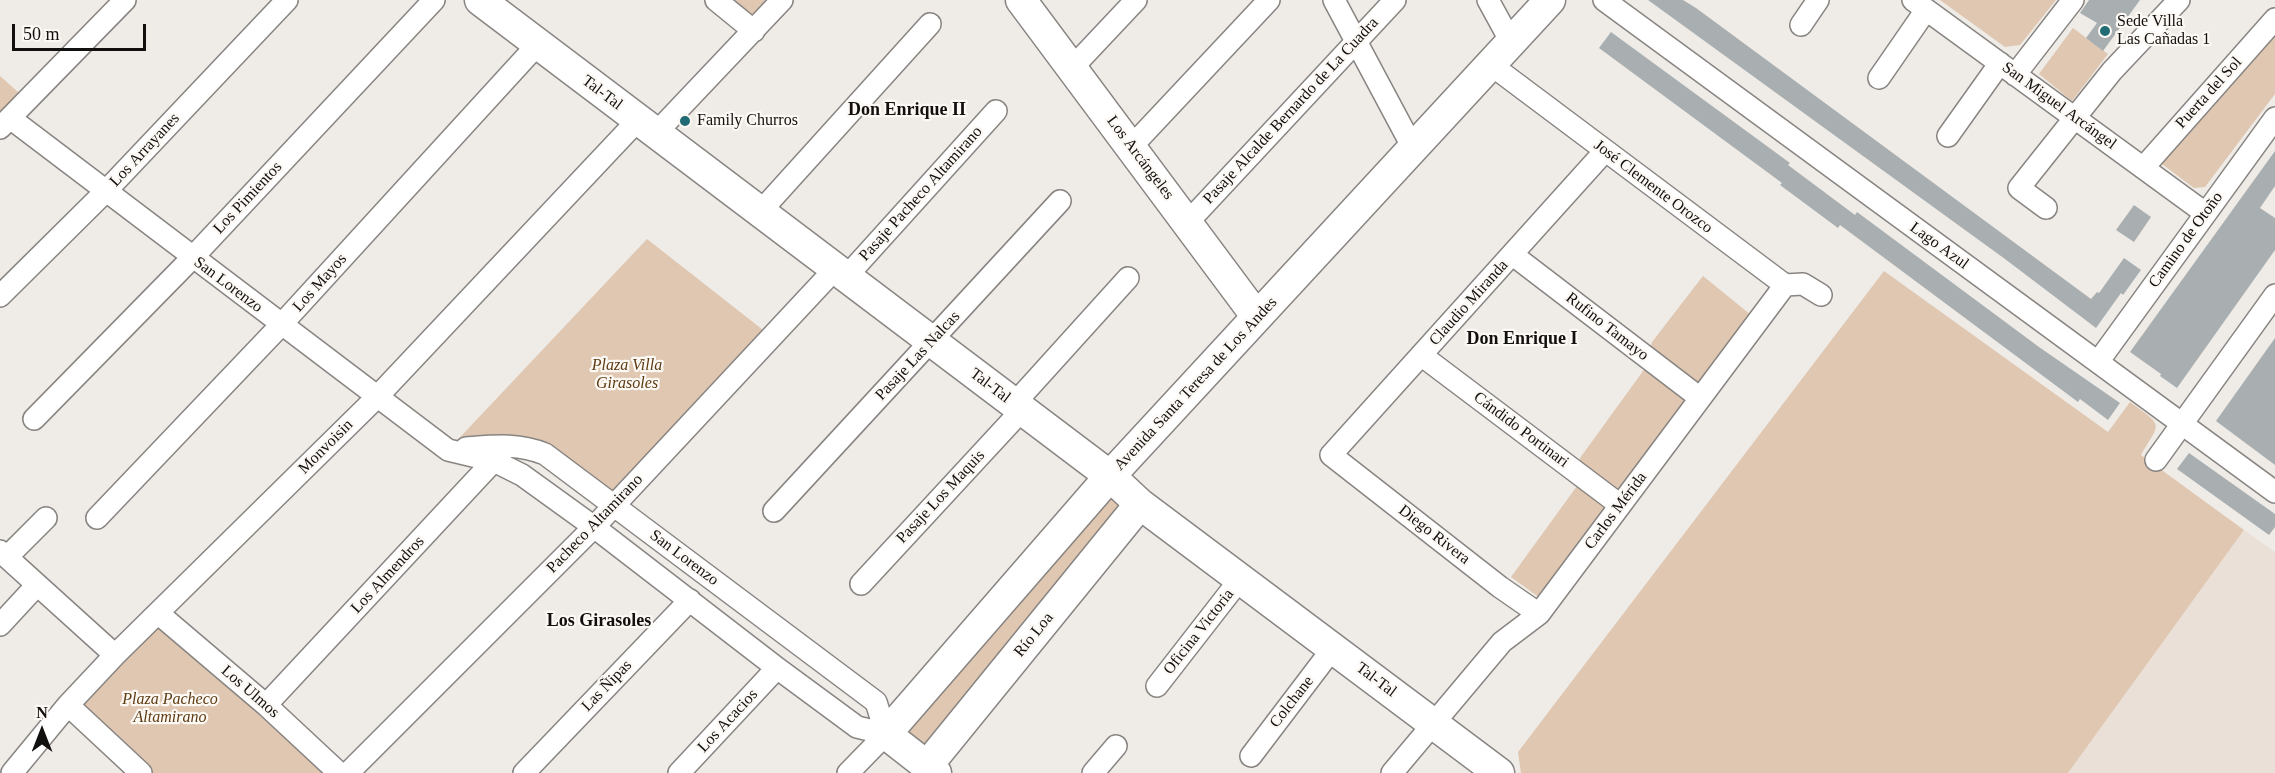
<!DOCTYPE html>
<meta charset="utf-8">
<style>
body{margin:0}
#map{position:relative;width:2275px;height:773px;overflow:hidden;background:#efebe7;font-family:Georgia,serif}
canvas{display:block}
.north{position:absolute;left:12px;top:701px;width:60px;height:60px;-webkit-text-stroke:4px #fcf8f4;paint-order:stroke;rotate:0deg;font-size:16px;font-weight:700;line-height:24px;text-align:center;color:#11100f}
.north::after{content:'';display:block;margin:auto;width:21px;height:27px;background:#11100f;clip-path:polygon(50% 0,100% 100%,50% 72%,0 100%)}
.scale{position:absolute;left:12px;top:24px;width:134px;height:27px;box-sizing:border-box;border:3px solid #11100f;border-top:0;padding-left:8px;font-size:18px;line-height:21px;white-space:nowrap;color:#11100f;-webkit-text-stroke:4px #fcf8f4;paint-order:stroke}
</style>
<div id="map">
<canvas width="2275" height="773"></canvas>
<div class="north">N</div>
<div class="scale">50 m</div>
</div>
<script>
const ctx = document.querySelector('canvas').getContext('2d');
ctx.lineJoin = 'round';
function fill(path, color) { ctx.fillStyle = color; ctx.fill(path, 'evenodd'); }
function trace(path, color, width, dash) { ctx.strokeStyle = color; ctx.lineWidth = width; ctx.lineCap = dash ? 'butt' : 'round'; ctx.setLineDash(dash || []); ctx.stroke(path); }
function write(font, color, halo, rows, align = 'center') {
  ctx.font = font + ' Georgia,serif'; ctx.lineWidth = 4.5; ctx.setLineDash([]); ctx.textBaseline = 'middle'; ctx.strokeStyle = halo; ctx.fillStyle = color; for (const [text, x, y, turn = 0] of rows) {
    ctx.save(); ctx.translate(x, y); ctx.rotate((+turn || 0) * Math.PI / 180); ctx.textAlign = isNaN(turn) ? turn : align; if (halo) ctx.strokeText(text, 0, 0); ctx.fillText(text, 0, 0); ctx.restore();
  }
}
fill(new Path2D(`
 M2244,530L2275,552V773H2068Z`), '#ebe0d7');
fill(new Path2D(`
 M716,0H782L754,31Z
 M1940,0H2056L2020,45L2005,47Z
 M2073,28L2108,54L2072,101L2039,74Z
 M2275,30V94L2205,187L2194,188L2158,161Z
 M0,76L27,100L0,117Z
 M647,239L772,337L614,506L545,454L448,450Z
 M1884,271L2108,432L2130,402C2164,427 2161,421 2141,455L2244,530L2068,773H1521L1518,752Z
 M1703,276L1751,315L1540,598L1511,577L1577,486L1580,458L1646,367L1652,342Z
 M1113,496L1128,509L927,766L886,734Z
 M159,614L338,773H146L68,705Z`), '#dfc7b1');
fill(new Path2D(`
 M1648,0H1683L1696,8L2091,299L2097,292L2099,293L2124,258L2141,270L2123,295L2121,293L2096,328L2005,259Z
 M2089,0H2140L2103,51L2086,38L2097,23L2080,13Z
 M1611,32L1790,163L1788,165L1855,215L1857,212L2039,347L2120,403L2108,420L2080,399L2078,402L1840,225L1838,228L1780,185L1782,183L1599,48Z
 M2275,151V186L2260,208L2275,218V250L2177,388L2160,376L2161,374L2130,352Z
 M2134,205L2151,217L2134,242L2116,230Z
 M2275,338V465L2216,421Z
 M2189,453L2275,514V527L2269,535L2177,469Z`), '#a9afb0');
const street = new Path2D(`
 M716,0L754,31
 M1334,0L1413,148
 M1488,0L1511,42
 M1604,0L2275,492
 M1913,0L2205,213
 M1801,25L1818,0
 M1490,64L1785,285L1803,284L1821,295
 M1072,68L1136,0
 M2015,75L2073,0
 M1879,78L1926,10
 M10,118L448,450L494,461L522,475L594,527L777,668L857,727L886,734
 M0,128L125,0
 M656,133L782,0
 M1948,136L2000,63
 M1131,147L1269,0
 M2143,168L2275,19
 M2046,208L2019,188L2112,71L2179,0
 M760,212L930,24
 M1188,222L1395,0
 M1513,255L1700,398
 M846,277L996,111
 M0,296L106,191L287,0
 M1421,355L1620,505
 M2098,362L2275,118
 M1014,404L1128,278
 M34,419L193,257L434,0
 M466,448C494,446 518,443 545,454L876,702L886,734
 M2156,460L2275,295
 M774,511L1060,201
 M97,518L281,325L538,44
 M0,551L115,655
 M7,557L46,518
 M861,584L1022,410
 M159,614L266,705L339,773
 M1539,614L1500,587L1331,455L1605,151
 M0,625L37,585
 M1157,686L1241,578
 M68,705L141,773
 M266,705L501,453
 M1251,756L1333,648
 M12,773L68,705L115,655L376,398L638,120
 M348,773L594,527L835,269
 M524,773L690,600
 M679,773L777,668
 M848,773L886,734
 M1093,773L1116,746
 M1392,773L1502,642L1539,614L1785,285`);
const secondary = new Path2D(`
 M480,0L1110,476L1140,504L1499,773
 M1021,0L1257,317
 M927,766L1140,504
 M936,773L886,734L1110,476L1550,0`);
trace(street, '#888481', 24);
trace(secondary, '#888481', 33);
trace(street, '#fff', 21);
trace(secondary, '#fff', 30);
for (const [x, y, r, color] of [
 [2105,31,6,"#216c74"],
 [685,121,6,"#216c74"]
]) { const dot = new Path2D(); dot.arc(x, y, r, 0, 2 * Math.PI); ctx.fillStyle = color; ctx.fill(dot); trace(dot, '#fcf8f4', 2); }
write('16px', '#11100f', '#fcf8f4', [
 ["Sede Villa",2117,22],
 ["Las Cañadas 1",2117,40],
 ["Family Churros",697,121]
], 'left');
write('16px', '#11100f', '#fcf8f4', [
 ["Tal-Tal",602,93,37],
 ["Puerta del Sol",2209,93,-48],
 ["San Miguel Arcángel",2059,106,36],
 ["Pasaje Alcalde Bernardo de La Cuadra",1291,111,-47],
 ["Los Arrayanes",145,150,-47],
 ["Los Arcángeles",1140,158,53],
 ["José Clemente Orozco",1653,187,37],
 ["Pasaje Pacheco Altamirano",921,194,-48],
 ["Los Pimientos",248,198,-47],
 ["Camino de Otoño",2186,240,-54],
 ["Lago Azul",1939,246,36],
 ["Los Mayos",320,283,-48],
 ["San Lorenzo",228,285,37],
 ["Claudio Miranda",1469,303,-48],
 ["Rufino Tamayo",1607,327,38],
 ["Pasaje Las Nalcas",918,356,-47],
 ["Avenida Santa Teresa de Los Andes",1196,384,-47],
 ["Tal-Tal",990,386,37],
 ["Cándido Portinari",1521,430,37],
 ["Monvoisin",326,447,-45],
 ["Pasaje Los Maquis",941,497,-47],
 ["Carlos Mérida",1616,511,-53],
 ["Pacheco Altamirano",595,524,-46],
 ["Diego Rivera",1434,535,38],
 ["San Lorenzo",684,558,37],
 ["Los Almendros",388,575,-47],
 ["Oficina Victoria",1199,632,-52],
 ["Río Loa",1034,635,-51],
 ["Tal-Tal",1376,680,37],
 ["Las Ñipas",607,686,-46],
 ["Los Ulmos",250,692,41],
 ["Colchane",1292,702,-52],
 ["Los Acacios",728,721,-47]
]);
write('italic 16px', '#5e3b12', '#fcf8f4', [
 ["Plaza Villa",627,366],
 ["Girasoles",627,384],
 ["Plaza Pacheco",170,700],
 ["Altamirano",170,718]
]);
write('bold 18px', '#11100f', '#fcf8f4', [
 ["Don Enrique II",907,110],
 ["Don Enrique I",1522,339],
 ["Los Girasoles",599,621]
]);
</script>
